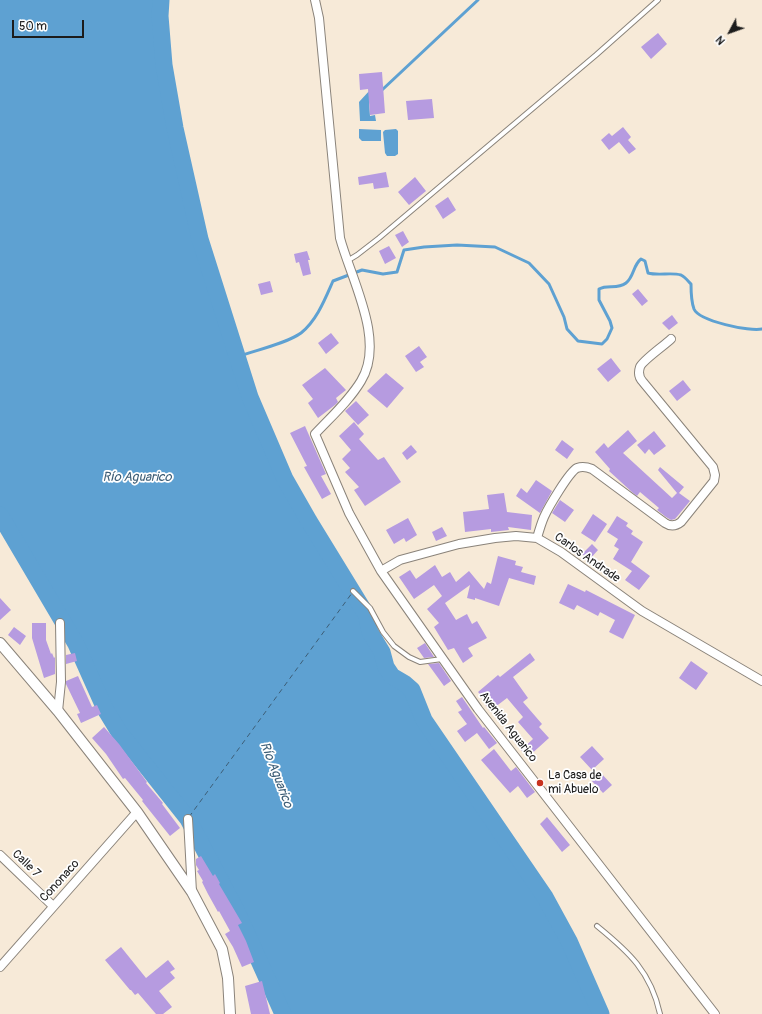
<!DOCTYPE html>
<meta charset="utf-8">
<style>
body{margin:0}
#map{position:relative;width:762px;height:1014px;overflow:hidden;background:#f7ead8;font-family:Pangolin,sans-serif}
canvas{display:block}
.north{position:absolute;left:710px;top:12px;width:40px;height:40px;-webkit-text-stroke:3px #fff;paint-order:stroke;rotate:229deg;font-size:11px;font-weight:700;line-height:16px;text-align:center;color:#1c1c1c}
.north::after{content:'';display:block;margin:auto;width:14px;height:18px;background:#1c1c1c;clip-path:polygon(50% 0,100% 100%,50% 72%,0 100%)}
.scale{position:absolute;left:12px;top:20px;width:72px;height:18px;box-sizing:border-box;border:2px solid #1c1c1c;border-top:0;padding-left:5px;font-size:12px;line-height:14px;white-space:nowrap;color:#1c1c1c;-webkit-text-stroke:3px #fff;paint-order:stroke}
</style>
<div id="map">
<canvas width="762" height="1014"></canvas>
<div class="north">N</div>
<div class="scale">50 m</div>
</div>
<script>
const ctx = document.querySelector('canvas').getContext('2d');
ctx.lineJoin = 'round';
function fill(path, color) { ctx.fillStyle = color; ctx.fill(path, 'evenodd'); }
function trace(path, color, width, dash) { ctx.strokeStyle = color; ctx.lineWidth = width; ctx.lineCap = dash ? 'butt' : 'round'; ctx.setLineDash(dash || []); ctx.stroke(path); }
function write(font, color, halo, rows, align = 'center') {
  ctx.font = font + ' Pangolin,sans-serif'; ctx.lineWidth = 3.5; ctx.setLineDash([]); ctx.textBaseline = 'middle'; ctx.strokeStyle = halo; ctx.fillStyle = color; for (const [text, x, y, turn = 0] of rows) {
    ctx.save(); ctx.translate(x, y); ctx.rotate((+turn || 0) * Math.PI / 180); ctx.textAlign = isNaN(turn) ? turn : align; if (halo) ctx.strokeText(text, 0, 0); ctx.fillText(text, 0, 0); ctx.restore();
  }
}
fill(new Path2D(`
 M0,0H161L160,16L164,65L175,128L200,239L250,397L285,479L309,521L366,614L370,632L382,652L386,667L392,676L404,683L412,690L424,720L545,897L569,941L601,1014H283L237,912L188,819L119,732L105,709L76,644L0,515Z
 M370,90L384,100L369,102L370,116L375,115L376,121H360L359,102Z
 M359,129L381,130V141H362L359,138Z
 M396,129L398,131V154L395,156H387L385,153L383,132L385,130Z`), '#5ea1d2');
trace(new Path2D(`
 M382,90L478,0
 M234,358C252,351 286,344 301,333C317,320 325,299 333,281L362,270L383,274L397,272L404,250L424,247L457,245L495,247L529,263L549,284L564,317L567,329L578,341L602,344L607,339L612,328L610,321L599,300V289C608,284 617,290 626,283C634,277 633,265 641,259L645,261L648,273C659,276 671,272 681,275C685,277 688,281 691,284C691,292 691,301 694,309C699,321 750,332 762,329`), '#5ea1d2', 3);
trace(new Path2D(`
 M161,0L160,16L164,65L175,128L200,239L250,397L285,479L309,521L366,614L370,632L382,652L386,667L392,676L404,683L412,690L424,720L545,897L569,941L601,1014
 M0,515L76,644L105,709L119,732L188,819L237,912L283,1014`), '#5ea1d2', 17);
trace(new Path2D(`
 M189,817L352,593`), '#3d5e77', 1, [5, 4]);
fill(new Path2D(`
 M658,33L667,44L651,59L641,47Z
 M382,72L385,113L370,115L368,89L360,90L359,74Z
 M432,99L434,118L408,120L406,101Z
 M623,127L631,137L628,140L636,149L629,154L619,142L609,150L601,140L609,133L612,136Z
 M386,172L389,187L374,189L373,183L359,185L358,177Z
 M415,177L426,191L409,205L398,192Z
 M448,197L456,210L443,219L435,206Z
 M403,231L409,242L402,247L395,235Z
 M389,246L396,258L385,264L379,251Z
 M307,251L310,260H308L311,274L303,276L299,262L296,263L294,254Z
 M270,281L273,292L261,295L258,284Z
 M638,289L648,301L642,306L632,294Z
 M672,315L678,323L669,330L662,323Z
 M331,333L339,343L326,354L318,343Z
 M419,346L427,357L420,362L424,367L416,372L405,356Z
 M611,358L621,371L608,382L597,369Z
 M325,368L346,390L336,398L338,402L335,405L318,418L308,403L313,399L302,385Z
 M386,373L404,388L387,408L367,391Z
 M683,380L691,390L677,401L669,391Z
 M356,401L369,415L358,425L345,411Z
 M354,422L364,434L359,439L378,460L384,457L401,482L365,506L354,490L359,487L345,472L350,468L342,459L351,450L339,436Z
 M305,426L326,474L321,476L331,494L322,499L304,467L307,466L290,433Z
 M628,430L637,441L623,453L672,498L677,493L658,470L660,467L684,487L679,493L690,501L675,519L671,520L666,517L657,510L659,508L640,492L637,496L633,493L609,471L610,469L595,452L604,443L608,448Z
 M654,431L666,446L654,455L649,449L645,454L637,445Z
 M562,440L574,449L567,459L555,450Z
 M411,445L417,452L407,460L402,453Z
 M536,480L552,491L540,513L516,496L521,488L527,493Z
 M504,493L507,512L532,515L531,530L508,527L509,530L491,532V529L465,532L463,512L489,509L487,495Z
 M560,500L574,510L565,522L552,513Z
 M593,514L607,524L595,542L581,533Z
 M617,516L628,523L626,526L633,531L631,534L643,542L631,562L650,576L639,590L625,580L632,571L613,559L619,549L614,546L618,539L607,532Z
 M408,518L417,535L406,542L404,538L394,544L386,530Z
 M442,527L447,536L436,541L432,532Z
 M592,544L598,550L589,560L582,554Z
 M498,556L516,561L515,565L523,567L521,572L536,576L534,585L509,578L499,606L475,598V600L467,598L470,585L445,603L456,620L467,614L472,624L477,621L487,638L468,648L473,656L463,663L454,648L448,650L434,627L439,623L427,609L442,596L434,585L414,599L399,577L410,570L416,579L435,565L442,577L450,572L456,582L469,571L484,589L487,582L491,584Z
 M568,584L585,592L586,590L635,615L623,639L609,632L615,620L600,612L598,616L577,605L574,610L559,603Z
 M0,598L11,610L0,620Z
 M32,623H46V640L51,654L52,653L54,658L55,657V674L44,678L32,638Z
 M14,627L26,636L20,645L8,635Z
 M425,643L434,657L424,658L417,648Z
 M75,653L77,661L66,664V655Z
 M530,653L535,660L513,677L528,698L523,702L542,724L539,727L549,738L528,757L521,750L533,739L518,722L523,717L507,698L490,711L485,704L487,702L478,692L498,675L500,677Z
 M691,661L708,673L696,690L679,678Z
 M439,663L451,681L444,686L428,664Z
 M78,676L92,707L97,705L101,714L81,723L77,714L80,713L66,684V681Z
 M462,697L483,728L484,727L497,743L489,749L477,733L465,742L457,731L467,724L458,712L462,710L456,701Z
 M104,727L119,744L147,782L146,783L163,803L162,804L180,828L170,836L142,801L143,800L125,778L123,779L106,754L92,738Z
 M592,746L604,759L592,770L580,757Z
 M494,749L511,771L516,767L535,792L527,798L518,786L510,793L481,760Z
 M600,772L612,785L603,793L591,780Z
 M547,817L570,845L562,852L540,824Z
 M201,856L213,876L215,874L220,883L219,884L242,923L238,925L246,941L254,962L242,967L233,947L225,934L230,931L219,911L218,912L208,894L202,882L203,881L197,871L199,870L196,865V859Z
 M121,947L146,978L168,960L175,969L170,972L175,978L159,991L172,1007L163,1014H156L138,993L135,995L131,990H130L105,960Z
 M262,981L270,1014H251L245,986Z`), '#b69be0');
const service = new Path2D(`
 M347,261L357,255L379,238L596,55L658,0
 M353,591L370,608L383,632L394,646L409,657L420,662L442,659
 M597,926C629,952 651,972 660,1014`);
const minor = new Path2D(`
 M315,0L319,18L340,238C351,279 386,341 361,381C349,401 331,417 315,434L349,513L381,571L478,709L715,1014
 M537,538C539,531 541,524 544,517C548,508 569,472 577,468C583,466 587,467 592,469L665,523C671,527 676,526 681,522L714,481L715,475L713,467L643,382C639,378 638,373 640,367C642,361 665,345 671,339
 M381,571L400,560L459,544L495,538L516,536L537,538L561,552L642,611L762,681
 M58,711L61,682L60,623
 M188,819L192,892
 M0,855L53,906
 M0,967L137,812`);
const tertiary = new Path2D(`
 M0,643L58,711L137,812L192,892L222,949L228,978L230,1014`);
trace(service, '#8a837a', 6);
trace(minor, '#8a837a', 10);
trace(tertiary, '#8a837a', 12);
trace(service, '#fff', 4);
trace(minor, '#fff', 8);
trace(tertiary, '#fff', 10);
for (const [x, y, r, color] of [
 [540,783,4,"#c8321e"]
]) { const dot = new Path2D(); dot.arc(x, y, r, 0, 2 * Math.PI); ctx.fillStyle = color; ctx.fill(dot); trace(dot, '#fff', 1.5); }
write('12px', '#1c1c1c', '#fff', [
 ["Carlos Andrade",587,558,35],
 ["Avenida Aguarico",508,727,52],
 ["Calle 7",26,864,44],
 ["Cononaco",60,881,-48]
]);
write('12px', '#1c1c1c', '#fff', [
 ["La Casa de",548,776],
 ["mi Abuelo",548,790]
], 'left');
write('italic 13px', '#3d5e77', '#fff', [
 ["Río Aguarico",137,478],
 ["Río Aguarico",276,775,69]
]);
</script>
